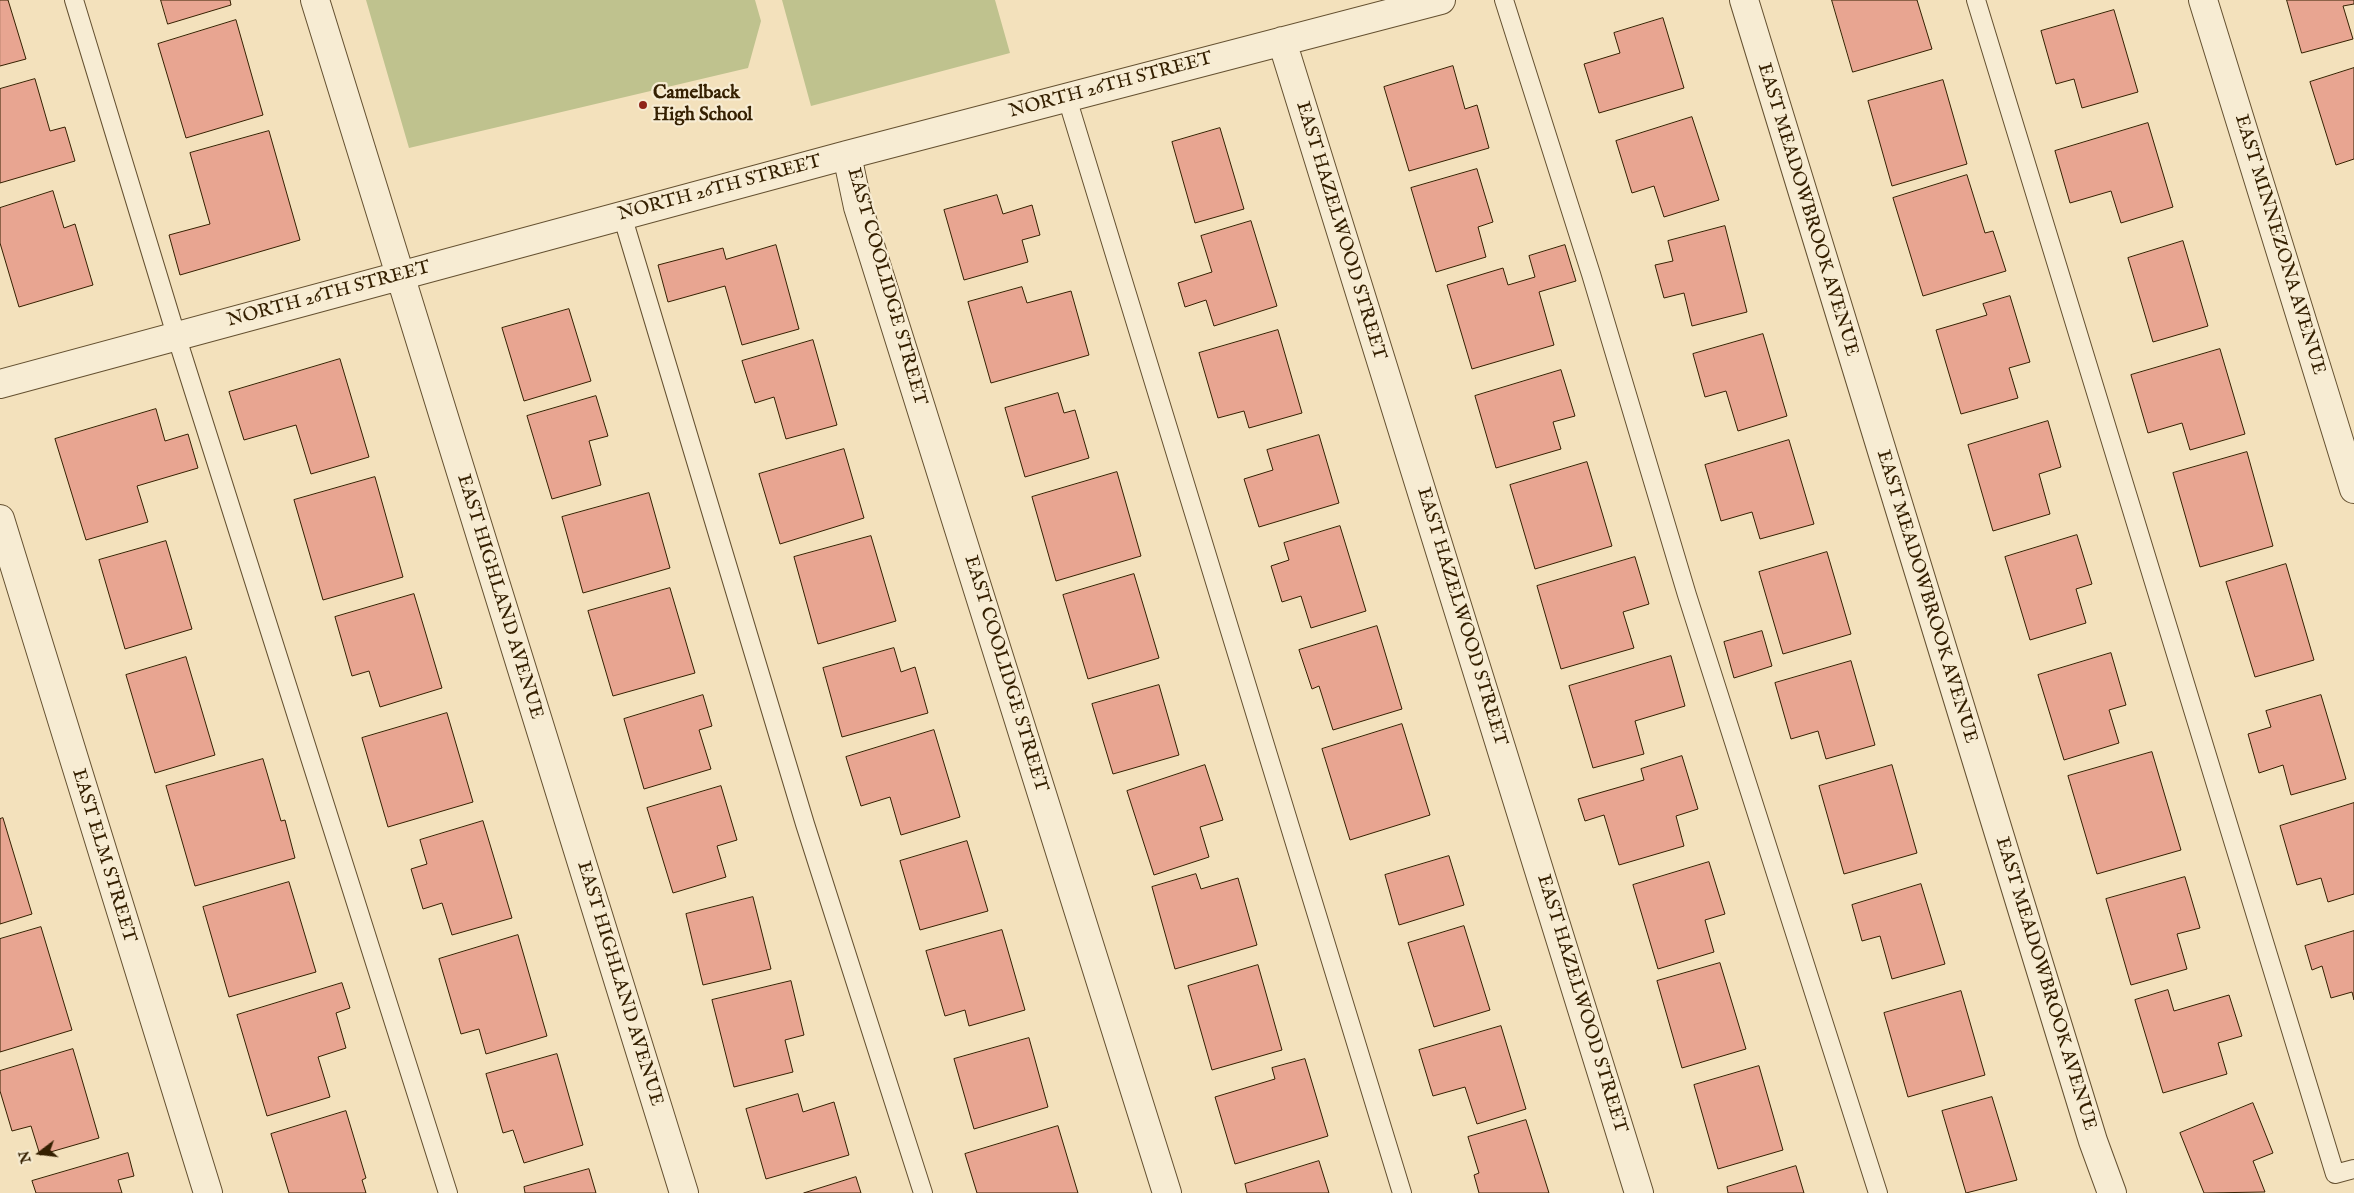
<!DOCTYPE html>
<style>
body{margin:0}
#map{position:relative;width:2354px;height:1193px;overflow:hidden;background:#f3e1bc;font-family:"IM FELL English",serif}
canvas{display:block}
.north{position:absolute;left:15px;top:1128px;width:50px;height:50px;-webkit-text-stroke:4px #f7ecd3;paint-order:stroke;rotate:255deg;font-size:14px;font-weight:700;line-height:20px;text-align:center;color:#352001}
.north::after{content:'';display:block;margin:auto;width:18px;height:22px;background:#352001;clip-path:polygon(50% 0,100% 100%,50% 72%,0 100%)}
</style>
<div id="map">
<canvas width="2354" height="1193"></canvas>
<div class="north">N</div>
</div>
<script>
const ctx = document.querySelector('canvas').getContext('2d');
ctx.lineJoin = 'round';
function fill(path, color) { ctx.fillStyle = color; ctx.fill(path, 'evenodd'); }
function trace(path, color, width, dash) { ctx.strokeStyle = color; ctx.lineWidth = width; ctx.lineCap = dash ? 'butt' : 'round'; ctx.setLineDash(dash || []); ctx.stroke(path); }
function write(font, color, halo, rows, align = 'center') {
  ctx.font = font + ' "IM FELL English",serif'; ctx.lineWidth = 4.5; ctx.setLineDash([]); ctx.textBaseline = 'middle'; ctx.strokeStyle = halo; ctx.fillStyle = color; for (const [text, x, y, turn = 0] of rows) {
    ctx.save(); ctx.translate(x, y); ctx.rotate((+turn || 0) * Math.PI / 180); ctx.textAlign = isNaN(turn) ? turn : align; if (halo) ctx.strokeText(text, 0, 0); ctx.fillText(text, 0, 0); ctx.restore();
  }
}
fill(new Path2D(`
 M366,0H755L761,21L748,68L409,148Z
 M782,0H995L1010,53L811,106Z`), '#bfc28e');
const building = new Path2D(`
 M0,0H8L26,59L0,66Z
 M161,0H230L231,5L168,24Z
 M1832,0H1917L1932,49L1853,72Z
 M2287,0H2354V4L2343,6L2353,39L2302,53Z
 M2114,10L2138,92L2082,108L2074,79L2056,84L2041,31Z
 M1663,18L1684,88L1599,113L1584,64L1620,53L1614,33Z
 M236,20L263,115L186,138L158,44Z
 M1453,66L1465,109L1477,105L1489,148L1409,171L1384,87Z
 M2354,68V159L2336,165L2310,82Z
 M35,79L50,131L65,127L75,161L0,183V89Z
 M1943,80L1967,164L1892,186L1868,101Z
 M1692,117L1719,200L1664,217L1654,186L1632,193L1616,141Z
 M2148,123L2173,207L2121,223L2111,191L2070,203L2055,151Z
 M1220,128L1244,209L1195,223L1172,142Z
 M269,131L300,240L180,275L169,235L210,224L190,153Z
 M1477,169L1493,222L1478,227L1486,257L1436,272L1411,188Z
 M1967,175L1985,233L1993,231L2006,271L1923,296L1893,198Z
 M53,191L64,228L75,224L93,285L19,307L0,243V208Z
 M997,195L1003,214L1032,205L1040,235L1022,240L1028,262L964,280L944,210Z
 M1251,221L1277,306L1214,326L1206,300L1185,307L1178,283L1212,272L1201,236Z
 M1725,226L1747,312L1692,326L1684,293L1664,298L1655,265L1673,261L1668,241Z
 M2183,241L2208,326L2153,342L2128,258Z
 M776,245L799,329L742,345L725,286L668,302L658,265L723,248L726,259Z
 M1565,245L1576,281L1539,292L1554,345L1472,369L1447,285L1503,268L1508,285L1535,277L1529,256Z
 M1022,287L1027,303L1071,291L1089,355L991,383L968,302Z
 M2010,296L2030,362L2009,368L2018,398L1961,414L1936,330L1987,315L1983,304Z
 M569,309L591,381L524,401L502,328Z
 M1278,330L1302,413L1249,428L1244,411L1218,418L1199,353Z
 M1763,334L1787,416L1738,431L1726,391L1705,397L1693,354Z
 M813,340L837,425L786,439L774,397L755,403L742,361Z
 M2220,349L2245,434L2190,450L2182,423L2148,433L2131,375Z
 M340,359L369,457L311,474L296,425L244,440L229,392Z
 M1561,370L1575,416L1553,422L1561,449L1496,468L1475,396Z
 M1058,393L1064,413L1075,410L1089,458L1025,477L1005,408Z
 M596,396L608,436L589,441L601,485L552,499L527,416Z
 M156,409L165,441L188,434L198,468L137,486L148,522L86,540L55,439Z
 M2048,421L2061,467L2039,474L2050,514L1993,531L1968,445Z
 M1319,435L1339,503L1259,527L1244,479L1273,470L1267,450Z
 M1789,440L1814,524L1760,539L1752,512L1721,521L1705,465Z
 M844,449L864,518L780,544L759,474Z
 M2247,452L2273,546L2200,567L2173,473Z
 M1587,462L1612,546L1535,569L1510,485Z
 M1117,472L1141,556L1056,581L1032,497Z
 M375,477L403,577L323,600L294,500Z
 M649,493L670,568L583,593L562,517Z
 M1340,526L1366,611L1311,628L1301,596L1282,602L1271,566L1289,560L1284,543Z
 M2077,535L2092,584L2076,589L2086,623L2030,640L2005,557Z
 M871,536L896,621L818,644L794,557Z
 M166,541L192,629L125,649L99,560Z
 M1827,552L1851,634L1783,654L1759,572Z
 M1635,557L1649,604L1623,612L1634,648L1561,669L1537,586Z
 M2286,564L2314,660L2255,677L2226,582Z
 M1134,574L1159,658L1088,679L1063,595Z
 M670,588L695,673L613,696L588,611Z
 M414,594L442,688L380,707L369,671L352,676L335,617Z
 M1377,626L1402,709L1333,730L1319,686L1312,689L1299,650Z
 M1762,631L1772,666L1734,678L1724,642Z
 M894,648L901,672L915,667L928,713L842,737L823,668Z
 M2111,653L2126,705L2109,710L2119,743L2064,760L2038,675Z
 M1671,656L1685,706L1635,721L1644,754L1593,768L1569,686Z
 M186,657L215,755L155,773L126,675Z
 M1851,661L1875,745L1826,759L1818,731L1791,739L1775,683Z
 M1159,685L1179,755L1113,774L1092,704Z
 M703,695L712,726L699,730L711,769L644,789L624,719Z
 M2321,695L2346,779L2291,795L2283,765L2259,773L2248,734L2271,727L2266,711Z
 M447,713L473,802L388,827L362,738Z
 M1402,724L1430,815L1350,840L1322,749Z
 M934,730L960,817L901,835L890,797L861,806L846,757Z
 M2152,752L2181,850L2097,874L2068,776Z
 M1682,756L1698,809L1676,816L1684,846L1619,865L1604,815L1585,821L1578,799L1644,780L1641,769Z
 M263,759L281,821L285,820L295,858L195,886L166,786Z
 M1205,765L1223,820L1200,827L1209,857L1154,875L1127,791Z
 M1892,765L1917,853L1844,874L1819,786Z
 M721,786L737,840L717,846L726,877L673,893L647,808Z
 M2354,803V894L2328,902L2321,878L2297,885L2280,826Z
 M3,818L32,914L0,924V819Z
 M483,821L512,918L452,935L442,903L423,909L411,869L427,864L420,840Z
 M967,841L988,911L920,930L900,861Z
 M1449,856L1464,905L1399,925L1385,875Z
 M1709,862L1725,914L1705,920L1714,952L1658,969L1633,885Z
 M1196,874L1201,889L1238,878L1257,945L1175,969L1152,887Z
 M2185,877L2200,928L2177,934L2187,969L2131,985L2106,899Z
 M289,882L316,972L229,997L203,907Z
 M1921,884L1945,964L1892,979L1880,936L1862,941L1852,905Z
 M753,897L771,969L703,985L686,914Z
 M1464,926L1490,1010L1434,1027L1408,943Z
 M41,927L72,1030L0,1052V939Z
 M1002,930L1025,1010L969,1026L965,1010L945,1016L926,951Z
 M2354,931V1000L2352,992L2331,998L2322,966L2312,970L2305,946Z
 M518,935L547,1036L486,1054L479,1029L461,1034L439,959Z
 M1720,963L1746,1049L1682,1068L1657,981Z
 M1258,965L1282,1050L1212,1070L1188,986Z
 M791,981L804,1035L785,1040L793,1072L734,1087L712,1000Z
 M342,983L350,1008L336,1013L346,1048L318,1057L330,1097L267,1116L237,1015Z
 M2168,990L2174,1011L2229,995L2242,1036L2218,1043L2227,1074L2163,1093L2135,1000Z
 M1961,991L1985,1075L1908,1097L1884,1013Z
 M1501,1026L1526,1109L1477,1124L1465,1087L1433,1096L1419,1050Z
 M1029,1038L1048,1107L974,1129L954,1059Z
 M73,1049L99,1138L40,1155L31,1126L12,1131L0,1091V1071Z
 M557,1054L583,1145L524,1163L513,1130L503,1133L486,1074Z
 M1305,1059L1328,1136L1235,1164L1215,1097L1275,1079L1272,1068Z
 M1759,1066L1783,1150L1718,1169L1694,1085Z
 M798,1094L803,1112L834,1102L849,1155L766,1179L746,1109Z
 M1992,1097L2017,1180L1966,1193L1942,1111Z
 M2253,1103L2273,1153L2253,1161L2265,1192L2204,1193L2180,1133Z
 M346,1111L366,1178L362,1180L366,1193H289L271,1134Z
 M1526,1120L1549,1193H1479L1474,1175L1479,1173L1468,1137Z
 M1058,1126L1078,1193H977L965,1154Z
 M128,1153L134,1176L118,1180L122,1193H36L32,1181Z
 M1319,1161L1329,1193H1247L1245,1184Z
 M1796,1166L1804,1193H1728L1727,1187Z
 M589,1169L596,1193H525L524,1187Z
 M856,1177L861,1193H804Z`);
fill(building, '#e8a591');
trace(building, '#352001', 1);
const service = new Path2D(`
 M74,0L176,335L448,1193
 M1504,0L1591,274L1687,595L1878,1193
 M1976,0L2335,1174L2354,1169
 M1067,98L1402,1193
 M622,215L805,824L923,1193`);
const minor = new Path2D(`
 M315,0L684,1193
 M1744,0L2093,1141L2112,1193
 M2203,0L2354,489
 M1282,41L1639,1193
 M847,155L858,207L1167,1193
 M0,384L847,155L1441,0
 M0,519L208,1193`);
trace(service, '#645030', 20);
trace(minor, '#645030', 30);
trace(service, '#f7ecd3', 18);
trace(minor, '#f7ecd3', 28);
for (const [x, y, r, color] of [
 [643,105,5,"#8f2418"]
]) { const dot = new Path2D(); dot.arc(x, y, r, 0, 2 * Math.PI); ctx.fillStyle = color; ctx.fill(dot); trace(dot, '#f7ecd3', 2); }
write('19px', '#352001', '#f7ecd3', [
 ["NORTH 26TH STREET",1111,86,-15],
 ["NORTH 26TH STREET",720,189,-15],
 ["EAST MEADOWBROOK AVENUE",1807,210,73],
 ["EAST HAZELWOOD STREET",1340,231,73],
 ["EAST MINNEZONA AVENUE",2279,245,73],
 ["EAST COOLIDGE STREET",886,287,74],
 ["NORTH 26TH STREET",329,295,-15],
 ["EAST HIGHLAND AVENUE",499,597,73],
 ["EAST MEADOWBROOK AVENUE",1926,597,73],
 ["EAST HAZELWOOD STREET",1461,617,73],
 ["EAST COOLIDGE STREET",1005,674,73],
 ["EAST ELM STREET",103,856,73],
 ["EAST HIGHLAND AVENUE",619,984,73],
 ["EAST MEADOWBROOK AVENUE",2045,984,73],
 ["EAST HAZELWOOD STREET",1581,1004,73]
]);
write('bold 19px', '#352001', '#f7ecd3', [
 ["Camelback",653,94],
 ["High School",653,116]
], 'left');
</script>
